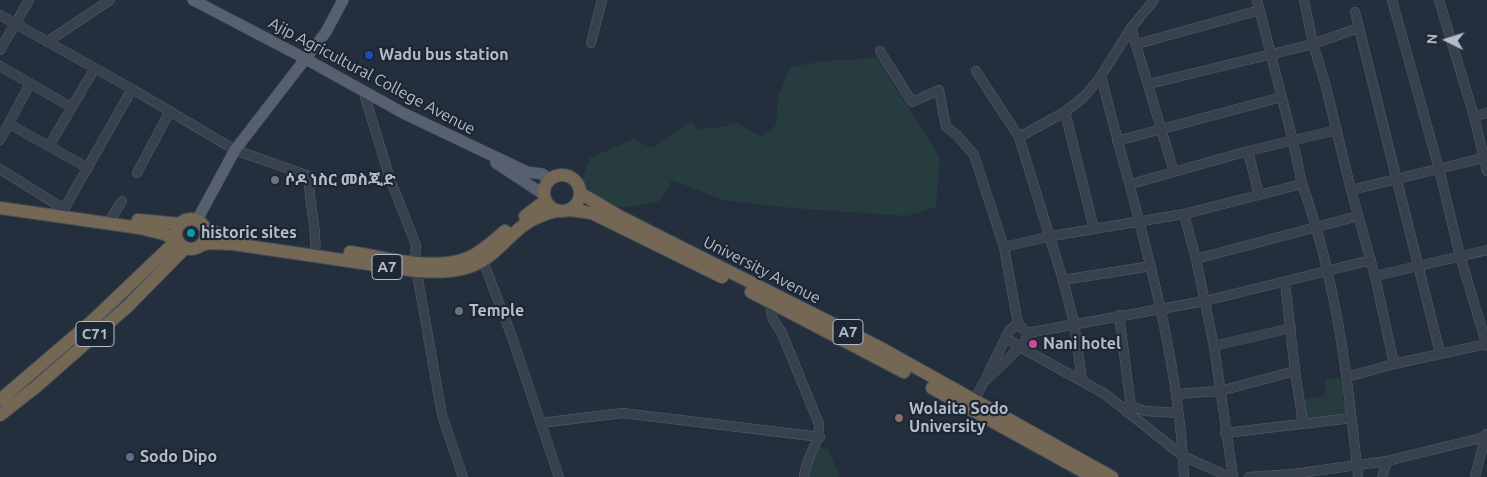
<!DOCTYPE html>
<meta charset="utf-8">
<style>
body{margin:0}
#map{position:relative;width:1487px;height:477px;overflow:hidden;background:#242f3e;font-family:Ubuntu,sans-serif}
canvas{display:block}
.north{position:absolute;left:1422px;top:15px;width:50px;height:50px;-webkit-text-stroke:4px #1d2633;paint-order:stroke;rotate:274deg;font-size:14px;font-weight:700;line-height:20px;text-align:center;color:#b4bcc9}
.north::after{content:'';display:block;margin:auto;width:18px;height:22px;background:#b4bcc9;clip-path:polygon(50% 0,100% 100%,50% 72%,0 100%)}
</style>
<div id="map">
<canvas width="1487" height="477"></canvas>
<div class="north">N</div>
</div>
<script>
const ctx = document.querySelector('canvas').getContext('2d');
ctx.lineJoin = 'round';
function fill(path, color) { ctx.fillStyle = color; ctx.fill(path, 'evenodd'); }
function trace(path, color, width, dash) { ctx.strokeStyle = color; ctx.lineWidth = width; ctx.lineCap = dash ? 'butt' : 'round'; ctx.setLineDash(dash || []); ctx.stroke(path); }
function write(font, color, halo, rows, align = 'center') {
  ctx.font = font + ' Ubuntu,"Noto Sans Ethiopic",sans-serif'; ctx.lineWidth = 4.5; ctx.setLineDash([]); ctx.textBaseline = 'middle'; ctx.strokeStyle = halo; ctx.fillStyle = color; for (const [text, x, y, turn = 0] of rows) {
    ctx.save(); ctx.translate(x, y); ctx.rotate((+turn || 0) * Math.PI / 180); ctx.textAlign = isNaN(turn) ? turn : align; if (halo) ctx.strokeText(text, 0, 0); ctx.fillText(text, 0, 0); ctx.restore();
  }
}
fill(new Path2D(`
 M877,58L940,158L936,207L907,216L792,208L723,200L672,180L660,201C622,208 607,217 582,181L590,158L633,139L652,148L692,121L698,129L723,127L737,123L762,137L776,125L778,98L790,67L825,61Z
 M1341,377L1346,416L1306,419L1304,400L1325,396V380Z
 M817,446L828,449L840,477H807Z`), '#263c3f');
const minor = new Path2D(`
 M1257,0L1293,141L1302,184
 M1304,0L1313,44L1325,83L1351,190L1375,276L1394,364
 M1392,0L1439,169L1460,256L1487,346
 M1439,0L1474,116L1487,171
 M1355,12L1440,353
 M0,15L132,89L235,150L309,176C308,203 318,229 315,255
 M1131,28L1174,172
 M47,42L110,0
 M591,43L602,0
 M1137,44L1260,10
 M0,50L29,0
 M880,51L912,102L939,90L946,127L957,135L974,155L1004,247L1018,324
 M0,66L71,107
 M976,71L1019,137
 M1101,76C1134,209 1178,339 1184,477
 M1149,84L1313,44L1358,28
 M363,90L390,179L416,245L415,262L442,415L463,477
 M1065,112L1094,229
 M1474,116L1487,113
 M9,124L88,168
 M0,140L30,84
 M1117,141L1282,97
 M49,146L95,68
 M1248,151L1259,195
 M0,169L64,209
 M137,173L170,111
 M1131,184L1248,151L1337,130
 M1351,190L1487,157
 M1184,214L1196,259L1214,346L1233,477
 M63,217L64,209L132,89
 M112,217L122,201
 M1004,247L1052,236L1184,214L1302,184C1336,278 1348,378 1358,477
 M1196,259L1358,216
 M483,261L512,337L559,477
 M1375,276L1487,250
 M1063,280L1151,266
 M773,300C767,312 774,323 781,331L819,424C820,445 805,457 804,477
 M1119,315L1131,407L1126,412
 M1027,333L1205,301L1371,260
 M1214,346L1291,328
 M1295,371L1303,423
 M987,376L1009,331L1018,324L1027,333L1026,340L1020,347L1006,338
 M1347,377L1394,364L1487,344
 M1082,380L1074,323L1063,280L1019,137L1065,112L1085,96L1101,76L1131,28L1154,0
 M1176,394L1220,391L1295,371L1285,282
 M974,401L983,383L1020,347L1105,394L1183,456L1230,477
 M1128,405L1145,411L1178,413
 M540,423L623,413L820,437
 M1225,433L1352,418
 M1249,477L1293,474L1387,461L1485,437
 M1382,477L1387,461
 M1475,477L1486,434`);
const major = new Path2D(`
 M193,0L304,58L403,113L527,172L542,174L550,179
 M496,163L543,194
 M197,220L235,150L326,32L343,0`);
const highway = new Path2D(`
 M544 193a18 18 0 1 1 36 0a18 18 0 1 1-36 0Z
 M580,193L619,216L879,347L1112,477
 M0,208L140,228L164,234L177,240L91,322L0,400
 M570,210L592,213L722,277
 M525,216L545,201
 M176 234a15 15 0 1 1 30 0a15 15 0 1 1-30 0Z
 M138,220L180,224
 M206,231L246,238
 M202,245L208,243L233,244L417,271C436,272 455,273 474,265C494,257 507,237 524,225C534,218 544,214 556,211
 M350,252C386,257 433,272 468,258C482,252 493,241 505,231
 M751,292L904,372
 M932,388L1093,477
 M0,415L37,386L127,307L185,248`);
trace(minor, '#565f6c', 10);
trace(major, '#414a57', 12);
trace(highway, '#434c59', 14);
trace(minor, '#38414e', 9);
trace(major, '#56606e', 11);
trace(highway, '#746855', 12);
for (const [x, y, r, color] of [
 [369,55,5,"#1a4fb4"],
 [275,180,5,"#6b7280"],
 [191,233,5,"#0f9aa8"],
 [459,311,5,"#6b7280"],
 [1033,344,5,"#d1479c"],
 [899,418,5,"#8d6e63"],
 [130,457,5,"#5c6f8a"]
]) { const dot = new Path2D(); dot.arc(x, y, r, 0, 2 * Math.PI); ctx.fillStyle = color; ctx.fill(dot); trace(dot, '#1d2633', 2); }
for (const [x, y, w] of [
 [387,267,30],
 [848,332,30],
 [95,334,38]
]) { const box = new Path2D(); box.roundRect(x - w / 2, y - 12.5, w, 25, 4); ctx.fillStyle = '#1d2633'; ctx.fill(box); trace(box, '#b4bcc9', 1); }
write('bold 15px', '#b4bcc9', null, [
 ["A7",387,267],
 ["A7",848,332],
 ["C71",95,334]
]);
write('bold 16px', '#b4bcc9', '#1d2633', [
 ["Wadu bus station",379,55],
 ["ሶዶ ነስር መስጂድ",285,180],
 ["historic sites",201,233],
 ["Temple",469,311],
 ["Nani hotel",1043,344],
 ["Wolaita Sodo",909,409],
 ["University",909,427],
 ["Sodo Dipo",140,457]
], 'left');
write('16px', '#b4bcc9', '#1d2633', [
 ["Ajip Agricultural College Avenue",372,76,28],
 ["University Avenue",762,270,27]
]);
</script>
